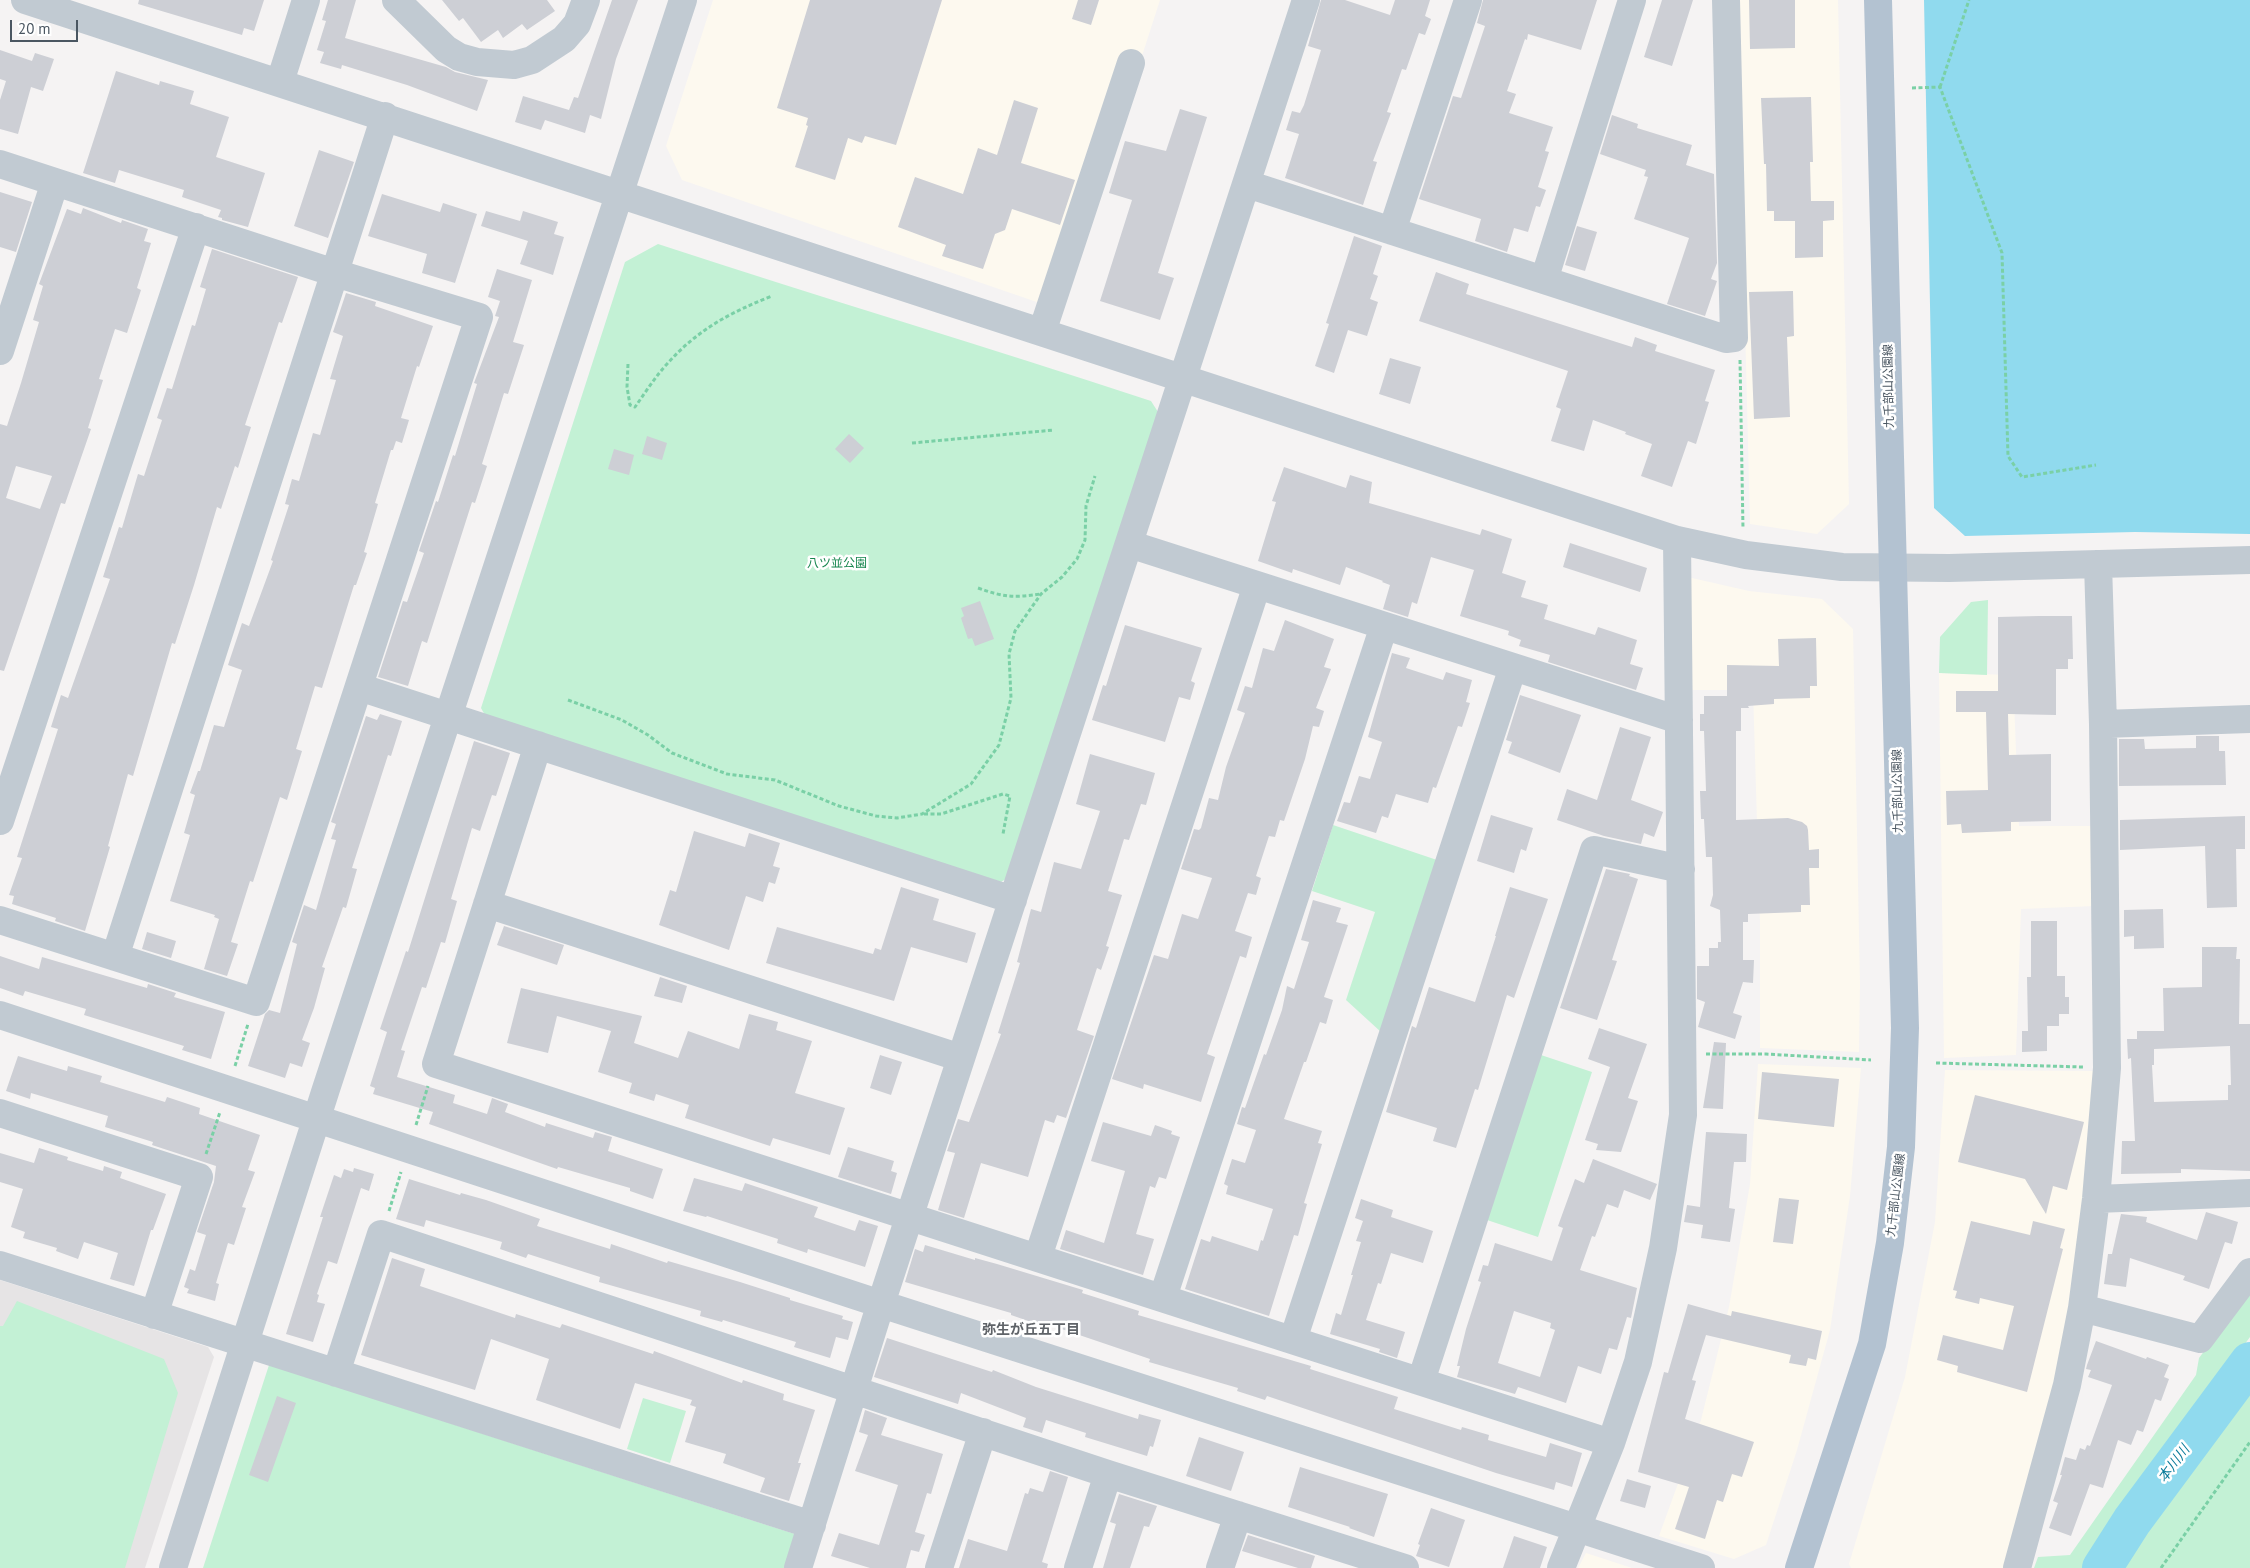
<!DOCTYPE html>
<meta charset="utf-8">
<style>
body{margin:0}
#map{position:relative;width:2250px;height:1568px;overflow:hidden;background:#f5f3f3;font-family:"PT Sans",sans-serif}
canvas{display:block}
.scale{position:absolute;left:10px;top:20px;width:68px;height:22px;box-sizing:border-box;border:2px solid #4a5661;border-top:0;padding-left:6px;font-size:15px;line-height:18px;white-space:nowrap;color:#4a5661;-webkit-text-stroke:4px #fff;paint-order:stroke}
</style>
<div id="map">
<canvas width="2250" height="1568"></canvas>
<div class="scale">20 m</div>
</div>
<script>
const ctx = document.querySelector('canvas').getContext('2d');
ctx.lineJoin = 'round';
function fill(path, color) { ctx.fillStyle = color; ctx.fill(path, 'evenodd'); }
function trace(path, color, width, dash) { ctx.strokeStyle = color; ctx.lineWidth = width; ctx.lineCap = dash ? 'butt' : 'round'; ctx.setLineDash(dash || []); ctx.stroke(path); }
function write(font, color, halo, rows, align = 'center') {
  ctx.font = font + ' "PT Sans","Noto Sans JP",sans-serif'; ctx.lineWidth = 5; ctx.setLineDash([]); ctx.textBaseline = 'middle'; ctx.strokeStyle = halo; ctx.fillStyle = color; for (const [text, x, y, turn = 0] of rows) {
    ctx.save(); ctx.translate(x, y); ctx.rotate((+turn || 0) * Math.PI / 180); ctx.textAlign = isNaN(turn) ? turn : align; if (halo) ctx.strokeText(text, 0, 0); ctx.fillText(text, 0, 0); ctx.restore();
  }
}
fill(new Path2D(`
 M713,0H1160L1060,310L682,180L666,146Z
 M1737,0H1838L1849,504L1817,534L1750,524Z
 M1692,578L1749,591L1822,599L1853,629L1860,984L1859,1052L1760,1048V922L1753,690H1686L1685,581Z
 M1939,673L2013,675L2019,826H2094L2095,906L2021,909L2016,1055L1944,1058Z
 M1758,1064L1861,1068L1850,1196L1830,1330L1797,1450L1766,1545L1734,1559L1659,1536L1701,1420L1729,1307L1750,1184Z
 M1945,1070L2096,1071L2080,1263L2051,1415L2006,1568H1851L1849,1564L1905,1377L1935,1222Z
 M1586,1553L1632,1568H1578Z`), '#fdf9ef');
fill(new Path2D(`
 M0,1280L208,1347L214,1357L145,1568H0Z`), '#e6e4e5');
fill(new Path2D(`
 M658,244C822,298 988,347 1151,401L1158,412L1009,877L1001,882L486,717L481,708L625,262Z
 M1988,600L1987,675L1939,673L1940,637L1971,602Z
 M1333,825L1437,860L1381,1032L1346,1000L1375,912L1312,891Z
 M1541,1055L1592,1072L1538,1237L1487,1220Z
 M2250,1290V1337L2106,1531L2083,1568H2034L2038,1557L2070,1555L2196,1375L2199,1358Z
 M17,1301L164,1359L178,1393L125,1568H0V1326H3Z
 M269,1365L798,1535L787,1568H203Z
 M2250,1392V1568H2120L2131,1550Z
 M643,1398L686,1411L670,1463L627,1449Z`), '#c3f1d5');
fill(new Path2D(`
 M1924,0H2250V534L2135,532L1965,536L1934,508Z`), '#90daee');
trace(new Path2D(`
 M2102,1568L2132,1521L2250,1362`), '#90daee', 40);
fill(new Path2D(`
 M139,0H264L254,31L244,28L242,35L138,4Z
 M328,0H356L345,38L446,67L455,72L488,80L477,111L407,85L342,65L341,69L320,63L324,52L317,50L326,21L322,20Z
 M442,0H547L555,11L527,30L522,24L503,38L498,30L481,42L463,18L459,21Z
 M612,0H638L616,59L601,119L590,115L585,133L545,120L541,130L515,122L523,96L569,110L574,97L578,98Z
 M810,0H942L896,145L865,136L862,143L848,138L835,180L795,167L808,126L806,125L808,118L777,108Z
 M1078,0H1099L1091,25L1072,19Z
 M1321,0H1345L1390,15L1395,0H1430L1425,16L1431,19L1425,35L1419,33L1406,70L1402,69L1387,112L1391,113L1373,161L1377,162L1363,205L1285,178L1299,134L1286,130L1292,111L1300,113L1304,105L1321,50L1308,46Z
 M1483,0H1597L1581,50L1528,34L1527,40L1525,39L1507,91L1516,94L1509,113L1553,127L1545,151L1549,152L1538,187L1546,190L1540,207L1536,206L1528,232L1514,228L1507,252L1475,241L1481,219L1419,199L1453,96L1461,98L1485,26L1477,23Z
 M1662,0H1693L1672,66L1644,57Z
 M1749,0H1795V48L1750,49Z
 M0,50L32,61L35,53L54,59L43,91L31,87L18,134L0,129V100L6,81L0,79Z
 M116,71L159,85L160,81L194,91L190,104L229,117L216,157L265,173L248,227L222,220V218L218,217L221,210L182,197L184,190L119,170L115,183L83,173Z
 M1811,97L1813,162H1810L1811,201H1834V220L1823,221V257L1795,258V221H1774V211H1767L1766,164H1764L1761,98Z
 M1014,100L1038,108L1021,163L1075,180L1060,225L1012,209L1005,230L995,234L983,269L942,256L946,245L898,227L915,177L963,194L978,148L997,155Z
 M1180,109L1207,117L1158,273L1174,278L1160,320L1100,301L1132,200L1109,193L1125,141L1166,151Z
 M1612,115L1638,124L1637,128L1692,145L1686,165L1714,174L1717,263L1711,279L1717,281L1705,316L1667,304L1689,238L1634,219L1648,177L1644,176L1646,170L1600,154Z
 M319,150L354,162L328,238L294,226Z
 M0,192L32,202L16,252L0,247Z
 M382,194L440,212L443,203L477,214L455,283L422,273L427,254L368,236Z
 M83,208L121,223L122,220L148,229L144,241L151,243L137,288L141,290L127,333L115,329L99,379L103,380L88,428L91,429L65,504L61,503L4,671L0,670V424L7,426L21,383L39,322L33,320L43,286L39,284L67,209L81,214ZM16,466L52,476L40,509L6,498Z
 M486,211L520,221L523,211L558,222L554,234L564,237L553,275L520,264L528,241L481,226Z
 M1577,226L1597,232L1585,271L1565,265Z
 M1354,236L1382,246L1373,274L1378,276L1370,299L1378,302L1367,336L1348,330L1334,373L1315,366L1329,324L1326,323Z
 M212,249L298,277L282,323L279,322L245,425L251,427L238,468L235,466L221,509L217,507L194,585L175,644L172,643L133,776L128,774L108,846L110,847L85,931L55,921L56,918L12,904L14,896L9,895L22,858L17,857L58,729L51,727L61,695L68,698L110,579L103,577L119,527L122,528L138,474L144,476L162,420L157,418L167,388L172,389L192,325L195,326L206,289L200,287Z
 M497,269L532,280L513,342L524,345L508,394L504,393L482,464L487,466L475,503L472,502L427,643L422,641L408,686L378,677L403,601L407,602L424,553L419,551L436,501L438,502L453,455L455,456L477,384L474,383L499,317L495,316L500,301L488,297Z
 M1436,272L1469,284L1466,294L1632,347L1635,337L1657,345L1655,351L1715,370L1705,401L1709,402L1696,444L1688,441L1672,487L1641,476L1652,444L1625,434L1626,432L1593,420L1584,451L1551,441L1561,409L1556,407L1568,371L1419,321Z
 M1793,291L1794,336L1787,337L1790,417L1754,419L1749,292Z
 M346,293L376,302L375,306L433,326L419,367L417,366L401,418L409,420L402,443L396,441L393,450H391L375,503L378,504L364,552L367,553L356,585H354L322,688L315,686L296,749L302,751L287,800L280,797L253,882L250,881L231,942L238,944L227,976L204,969L219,919L214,917L215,915L170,901L190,835L184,833L195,795L190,793L198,771H200L214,725L224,727L242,670L228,665L242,623L249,626L273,561L271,560L289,505L285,504L292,479L299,481L313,433L320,435L336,380L330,379L343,336L333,332Z
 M1390,358L1421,367L1410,404L1379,394Z
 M849,434L864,448L850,463L835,449Z
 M647,436L667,443L662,460L642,454Z
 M614,449L634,455L629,475L608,469Z
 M1284,467L1346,488L1350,475L1372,482L1369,503L1480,535L1482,529L1512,539L1502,573L1526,581L1521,597L1548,605L1544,619L1595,635L1598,627L1637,640L1630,664L1643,668L1636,690L1548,662L1550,655L1519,646L1521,640L1508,635L1509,631L1460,616L1474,570L1431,557L1417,604L1412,602L1408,617L1383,609L1390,585L1382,582L1383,581L1346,567L1340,585L1293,569L1292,573L1258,561L1276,502L1272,501Z
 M1570,543L1647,568L1640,592L1563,567Z
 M980,601L994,639L975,646L972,638L968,639L961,618L964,616L961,608Z
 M2039,616H2072L2073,659H2068V669H2056V715L2008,714L2009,755L2051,754V821L2011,822V831L1962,833L1961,824L1947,825L1946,791L1988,790L1986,712H1956V691H1998V617Z
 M1285,620L1334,639L1324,667L1331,669L1316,708L1324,711L1319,727L1313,726L1305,759L1284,821L1280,820L1275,837L1269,836L1256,876L1261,878L1256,895L1248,893L1235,931L1252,937L1246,958L1240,956L1207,1054L1215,1057L1201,1102L1144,1084L1143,1089L1112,1079L1154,955L1168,959L1182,914L1198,919L1212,878L1181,869L1194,829L1199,830L1201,828L1209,798L1218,800L1226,767L1245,713L1237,710L1245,686L1252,688L1263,648L1274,651Z
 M1125,625L1202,648L1191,681L1195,683L1190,700L1179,697L1165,742L1092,720L1103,685L1106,686Z
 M1816,638L1817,686H1810V698L1774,699V704L1748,706L1749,708H1741V731H1736V820L1788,818L1802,822L1807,826L1808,830L1809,850L1819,849V868H1809L1810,905H1801V912L1748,914V922H1743V960H1754L1753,983L1743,982L1733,1013L1742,1016L1735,1039L1698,1027L1705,1002L1697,999V966H1709V948H1718V942H1721L1720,910L1710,906L1713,895L1712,857H1706L1704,819H1701L1700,791H1706L1704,731H1700V714H1704V696H1727V665L1779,666L1778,639Z
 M1392,653L1410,658L1406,668L1443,680L1446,672L1472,680L1466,702L1470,703L1462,727L1458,726L1436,788L1433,787L1428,803L1396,794L1388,818L1382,816L1376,833L1337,821L1344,802L1350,803L1359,776L1370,779L1382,742L1368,737Z
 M1520,695L1581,715L1560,773L1508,753L1512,742L1506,740Z
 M380,714L402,721L391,756L388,755L352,868L357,869L346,908L343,907L322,967L325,968L314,1008L302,1040L310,1043L302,1067L290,1063L285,1078L248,1066L265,1014L269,1010L280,1013L297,944L292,942L304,905L316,910L336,840L331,839L336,824L331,822L366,716L377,720Z
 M1620,727L1651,737L1631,800L1663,812L1654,837L1644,833L1641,844L1604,836L1557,820L1567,789L1597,800Z
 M2196,736H2219V751H2225L2226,785L2119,786V739H2144L2145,749L2196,748Z
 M474,741L510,753L496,796L492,795L480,831L472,828L451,899L457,901L445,943L441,942L426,988L422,987L401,1050L405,1051L397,1077L455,1095L453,1103L487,1114L492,1098L508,1104L505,1112L545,1127L546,1123L593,1138L595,1132L612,1137L608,1151L663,1169L653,1199L630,1191V1188L558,1167L557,1169L429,1124L433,1112L373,1094L375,1088L370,1086L387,1032L380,1029L406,951L408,952Z
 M1090,754L1155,773L1146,805L1141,804L1129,840L1124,839L1108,891L1122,895L1106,946L1109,947L1101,970L1097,968L1077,1030L1094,1036L1066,1118L1057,1115L1054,1123L1045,1120L1028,1177L981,1163L964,1218L938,1210L955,1153L947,1151L958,1119L969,1122L1001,1034L998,1033L1020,963L1017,962L1031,909L1041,912L1054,862L1081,869L1100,811L1076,804Z
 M1491,815L1533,828L1526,851L1521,849L1514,873L1477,861Z
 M2245,816V849H2236L2237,907L2207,908L2205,846L2120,850V820Z
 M694,831L745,847L749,833L780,843L773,866L780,868L775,884L769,882L763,902L746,896L729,950L659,925L670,890L676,892Z
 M1606,869L1630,874L1629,876L1638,879L1612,960L1617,961L1597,1020L1560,1008Z
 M901,887L939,899L933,920L976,933L967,963L911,947L894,1001L766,963L777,927L873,954L875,948L881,950Z
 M1510,887L1548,899L1514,998L1507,995L1478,1090L1475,1089L1456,1148L1433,1141L1437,1128L1386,1112L1412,1026L1416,1028L1429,987L1475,1002L1496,936H1495Z
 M1313,900L1341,908L1336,922L1348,925L1324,997L1333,1000L1326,1024L1320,1022L1306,1062H1304L1284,1119L1322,1131L1318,1143L1322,1144L1304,1203L1307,1204L1298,1236L1294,1235L1269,1316L1185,1289L1201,1239L1210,1242L1212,1236L1258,1251L1261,1240L1263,1241L1273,1209L1226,1194L1228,1186L1224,1184L1232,1159L1245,1163L1256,1130L1237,1124L1242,1107L1245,1108L1264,1054L1266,1055L1282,1010L1287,986L1294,989L1309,942L1301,940Z
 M2163,909L2164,948L2134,949V936L2124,937V910Z
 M2031,921H2057V976H2065V997H2069V1014H2059V1026H2047V1051L2022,1052V1031H2028L2027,977H2031Z
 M504,926L564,945L557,965L497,945Z
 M147,932L176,941L171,958L142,949Z
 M2202,947H2237L2236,959H2240L2239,1024H2250V1171L2181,1169V1173L2121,1174L2122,1141H2135L2131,1058L2128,1059L2127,1039H2137V1031H2164L2163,988L2202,987ZM2230,1046L2231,1085H2228V1100L2154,1102L2152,1065H2154V1049Z
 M0,956L39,969L42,957L147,988L148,984L176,993L174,997L225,1012L211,1059L182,1050L184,1046L84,1015L86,1009L25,991L23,996L0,988Z
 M660,977L687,986L682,1003L654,996Z
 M521,988L642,1016L634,1043L678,1058L688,1031L739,1049L749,1014L778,1022L776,1030L812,1041L795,1093L845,1108L830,1155L773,1138L770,1146L685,1118L689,1105L656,1094L654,1101L629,1093L632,1083L598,1072L611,1031L557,1016L548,1053L507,1043Z
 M1599,1028L1647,1044L1628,1098L1638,1101L1621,1152L1596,1150L1598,1144L1585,1140L1610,1067L1588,1059Z
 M1714,1042L1726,1043L1723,1109L1703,1108Z
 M880,1055L902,1062L891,1095L870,1088Z
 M18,1056L67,1071L68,1066L102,1076L100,1082L165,1102L167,1097L200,1108L199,1114L260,1135L248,1170L255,1172L242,1207L246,1208L234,1245L228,1243L216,1283L219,1284L215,1301L187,1293L189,1289L184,1287L190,1269L195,1271L206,1235L197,1232L214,1182L216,1166L152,1145L153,1142L105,1127L108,1116L31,1093L30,1099L6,1091Z
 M1762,1072L1839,1079L1834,1127L1758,1119Z
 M1975,1095L2084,1122L2067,1190L2053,1186L2046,1214L2025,1179L1958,1162Z
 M1103,1122L1151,1136L1155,1125L1172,1131L1171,1134L1180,1137L1166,1179L1159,1177L1155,1188L1150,1186L1136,1234L1154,1239L1143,1275L1060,1249L1066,1230L1104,1243L1125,1171L1091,1161Z
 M1706,1132L1747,1134L1746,1162H1734L1729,1208L1735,1209L1730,1242L1701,1238L1703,1225L1684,1222L1687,1205L1700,1207Z
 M848,1147L894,1161L891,1171L897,1173L891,1194L838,1177Z
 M39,1148L68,1157L67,1160L103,1171L104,1166L122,1172L120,1178L166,1194L153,1230H151L134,1286L110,1279L118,1253L84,1242L78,1259L56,1251L57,1248L23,1238L25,1232L11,1227L23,1189L0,1182V1153L34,1163Z
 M1593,1159L1657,1184L1650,1200L1624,1190L1618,1208L1607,1204L1595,1237L1592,1236L1580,1270L1637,1288L1631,1318L1627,1317L1617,1350L1609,1348L1601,1374L1578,1366L1566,1403L1518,1387L1515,1394L1457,1377L1460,1366H1457L1466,1329L1481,1282L1478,1281L1483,1265L1488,1266L1495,1243L1552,1261L1563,1228L1558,1226L1575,1179L1584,1183ZM1514,1311L1551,1323L1550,1328L1555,1330L1540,1377L1498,1363Z
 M354,1168L374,1174L369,1191L361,1188L337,1264L328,1261L317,1294L319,1295L317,1302L325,1304L313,1342L286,1334L323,1217H320L334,1175L341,1178L344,1169L353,1172Z
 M694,1178L742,1191L745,1183L818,1207L814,1217L855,1231L859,1220L878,1226L865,1267L808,1249L807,1253L777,1243L778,1239L707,1216L706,1217L683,1211Z
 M409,1179L460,1195L461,1193L486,1200L540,1219L537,1226L610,1249L611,1244L667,1263L668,1261L740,1282L790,1298V1300L843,1316L842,1319L853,1322L848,1340L836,1337L830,1358L794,1347L796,1342L723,1320L722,1322L700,1316L701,1311L599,1282L600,1277L528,1254L526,1258L500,1249L502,1242L426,1220L424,1227L396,1219Z
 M1779,1198L1799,1200L1793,1244L1773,1242Z
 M1361,1199L1393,1210L1391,1217L1433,1231L1423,1263L1391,1253L1381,1284L1378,1283L1366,1320L1405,1332L1397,1358L1379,1352L1380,1349L1330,1334L1336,1313L1341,1315L1353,1275H1351L1361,1242L1356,1241L1363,1221L1355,1218Z
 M2206,1212L2238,1222L2232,1244L2225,1242L2209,1289L2183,1280L2185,1276L2130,1258L2126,1287L2104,1284L2108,1254H2112L2121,1214L2147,1217L2146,1222L2197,1240Z
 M1971,1221L2030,1235L2033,1221L2065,1229L2060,1248L2063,1249L2027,1392L1957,1372L1958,1366L1937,1360L1943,1335L2003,1350L2014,1306L1980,1298L1979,1304L1955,1298L1957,1291L1953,1290Z
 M925,1245L975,1260V1258L997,1264L1083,1290L1082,1293L1139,1311L1138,1315L1311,1366L1310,1369L1398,1397L1394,1409L1461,1430L1462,1427L1489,1435L1488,1440L1546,1457L1550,1443L1582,1453L1572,1487L1556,1482L1554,1490L1496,1473L1267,1396L1265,1400L1237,1391L1238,1388L1149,1362L1150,1359L1038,1321L1037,1324L1011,1315V1313L905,1282L915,1249L923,1252Z
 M392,1258L425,1269L420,1286L515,1318L516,1314L560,1328L562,1324L653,1354L654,1351L742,1383L743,1380L784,1394L783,1400L815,1410L798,1463H801L789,1501L760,1492L765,1478L723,1463L726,1454L685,1442L696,1407L690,1405L692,1400L635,1383L620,1429L536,1400L549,1359L491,1339L475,1390L361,1355Z
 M1688,1304L1731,1316L1732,1311L1822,1331L1816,1360L1808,1358L1806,1366L1789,1363L1791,1355L1706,1335L1692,1380L1696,1381L1685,1419L1754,1442L1742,1477L1732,1474L1723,1502L1717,1500L1705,1539L1675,1529L1689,1487L1638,1472L1664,1372L1668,1373Z
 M887,1338L992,1372L993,1370L1036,1387L1138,1419L1139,1414L1161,1420L1153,1447L1150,1446L1147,1456L1085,1437L1086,1433L1046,1420L1042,1433L1023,1427L1026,1418L961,1393L958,1404L874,1377Z
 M2096,1341L2146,1359L2147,1357L2169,1365L2164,1377L2169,1379L2161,1401L2155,1399L2143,1432L2137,1430L2131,1445L2118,1440L2103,1488L2090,1484L2071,1536L2049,1528L2058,1503L2053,1501L2062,1475H2060L2065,1457L2076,1460L2080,1448L2085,1450L2087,1445L2090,1446L2112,1385L2088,1377L2091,1370L2086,1369L2087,1365Z
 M277,1396L296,1403L268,1482L249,1475Z
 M865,1410L887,1418L881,1435L943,1454L931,1494L927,1493L915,1532L925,1535L919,1552L911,1550L906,1568H870L831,1556L839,1533L879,1545L898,1485L855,1471L868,1435L859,1432Z
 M1199,1437L1244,1452L1231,1491L1186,1476Z
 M1300,1467L1388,1494L1374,1537L1349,1528L1350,1527L1288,1507Z
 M1050,1471L1068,1477L1042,1562L1048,1564L1047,1568H959L968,1539L1007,1551L1025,1493L1028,1494L1030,1488L1043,1492Z
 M1627,1479L1651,1486L1645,1508L1620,1501Z
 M1119,1494L1157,1506L1149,1527L1144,1526L1130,1568H1103L1116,1524L1110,1522Z
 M1431,1508L1465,1520L1449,1567L1416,1556L1420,1545L1418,1544Z
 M1248,1535L1315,1556L1311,1568H1298L1242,1551Z
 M1514,1536L1547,1547L1540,1568H1503Z`), '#cdcfd5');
trace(new Path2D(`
 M1940,87L1969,0
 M1912,88L1940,87L2002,253L2008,456L2022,477L2096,465
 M1740,360L1743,529
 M628,364L627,387L630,405L635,407C645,393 655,377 667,364C697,330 731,312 772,296
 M912,443L1054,430
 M978,588C1003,597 1014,598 1040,594
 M568,700L622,720L648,735L672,753L727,774L775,780L839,806L876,816L897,818L922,814L971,784L999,745L1011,698L1009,654L1015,631L1041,594L1062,577L1077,559L1085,540L1086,506L1095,476
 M924,814H941L1003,794L1010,796L1003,834
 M1706,1054H1766L1871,1060
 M1936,1063L2083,1067
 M235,1066L248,1024
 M416,1125L428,1086
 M206,1154L220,1112
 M389,1211L401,1172
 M2161,1568L2250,1442`), '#7ad0a6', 3, [4, 2.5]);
trace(new Path2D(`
 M25,0L1677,540L1746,555L1842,567L1949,568L2250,560
 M396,0L446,49L459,57L477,62L514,65L532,60L564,39L577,24L586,0
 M280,82L306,0
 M0,164L335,273L479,317L256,1002L0,920
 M1247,184L1726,339L1734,338L1726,0
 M1392,231L1468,0
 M1544,280L1632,0
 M1042,332L1131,63
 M0,351L55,182
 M1129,544L1679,720
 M359,687L1013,900
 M2103,724L2250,719
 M538,745L436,1064L1611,1443
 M0,821L196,227
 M487,904L961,1058
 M115,957L385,116
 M0,1015L881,1304L1701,1568
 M0,1113L199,1177L154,1315
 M2096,1199L2250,1193
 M1038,1257L1257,585
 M0,1265L812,1525
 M1163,1297L1384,626
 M2082,1308L2200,1339L2250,1272
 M1293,1340L1513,667
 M336,1373L381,1234L1108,1474L1405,1568
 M1421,1381L1594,850L1681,869
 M173,1568L326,1089L683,0
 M798,1568L876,1319L1306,0
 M939,1568L983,1432
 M1078,1568L1108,1474
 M1220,1568L1238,1515
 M1561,1568L1611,1443L1638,1362L1663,1248L1683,1115L1677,540
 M2017,1568L2067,1385L2082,1308L2096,1199L2107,1068L2103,724L2098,564`), '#c1cad2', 28);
trace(new Path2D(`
 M1799,1568L1872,1344L1890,1243L1901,1147L1905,1028L1878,0`), '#b3c2d1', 28);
write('12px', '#4a5661', '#fff', [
 ["九千部山公園線",1889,386,-91],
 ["九千部山公園線",1898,791,-91],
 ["九千部山公園線",1896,1195,-83]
]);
write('12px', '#17864f', '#fff', [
 ["八ツ並公園",837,564]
]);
write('bold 14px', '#5f6368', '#fff', [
 ["弥生が丘五丁目",1031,1330]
]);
write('italic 14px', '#0c7c9b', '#fff', [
 ["本川川",2174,1464,-53]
]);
</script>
